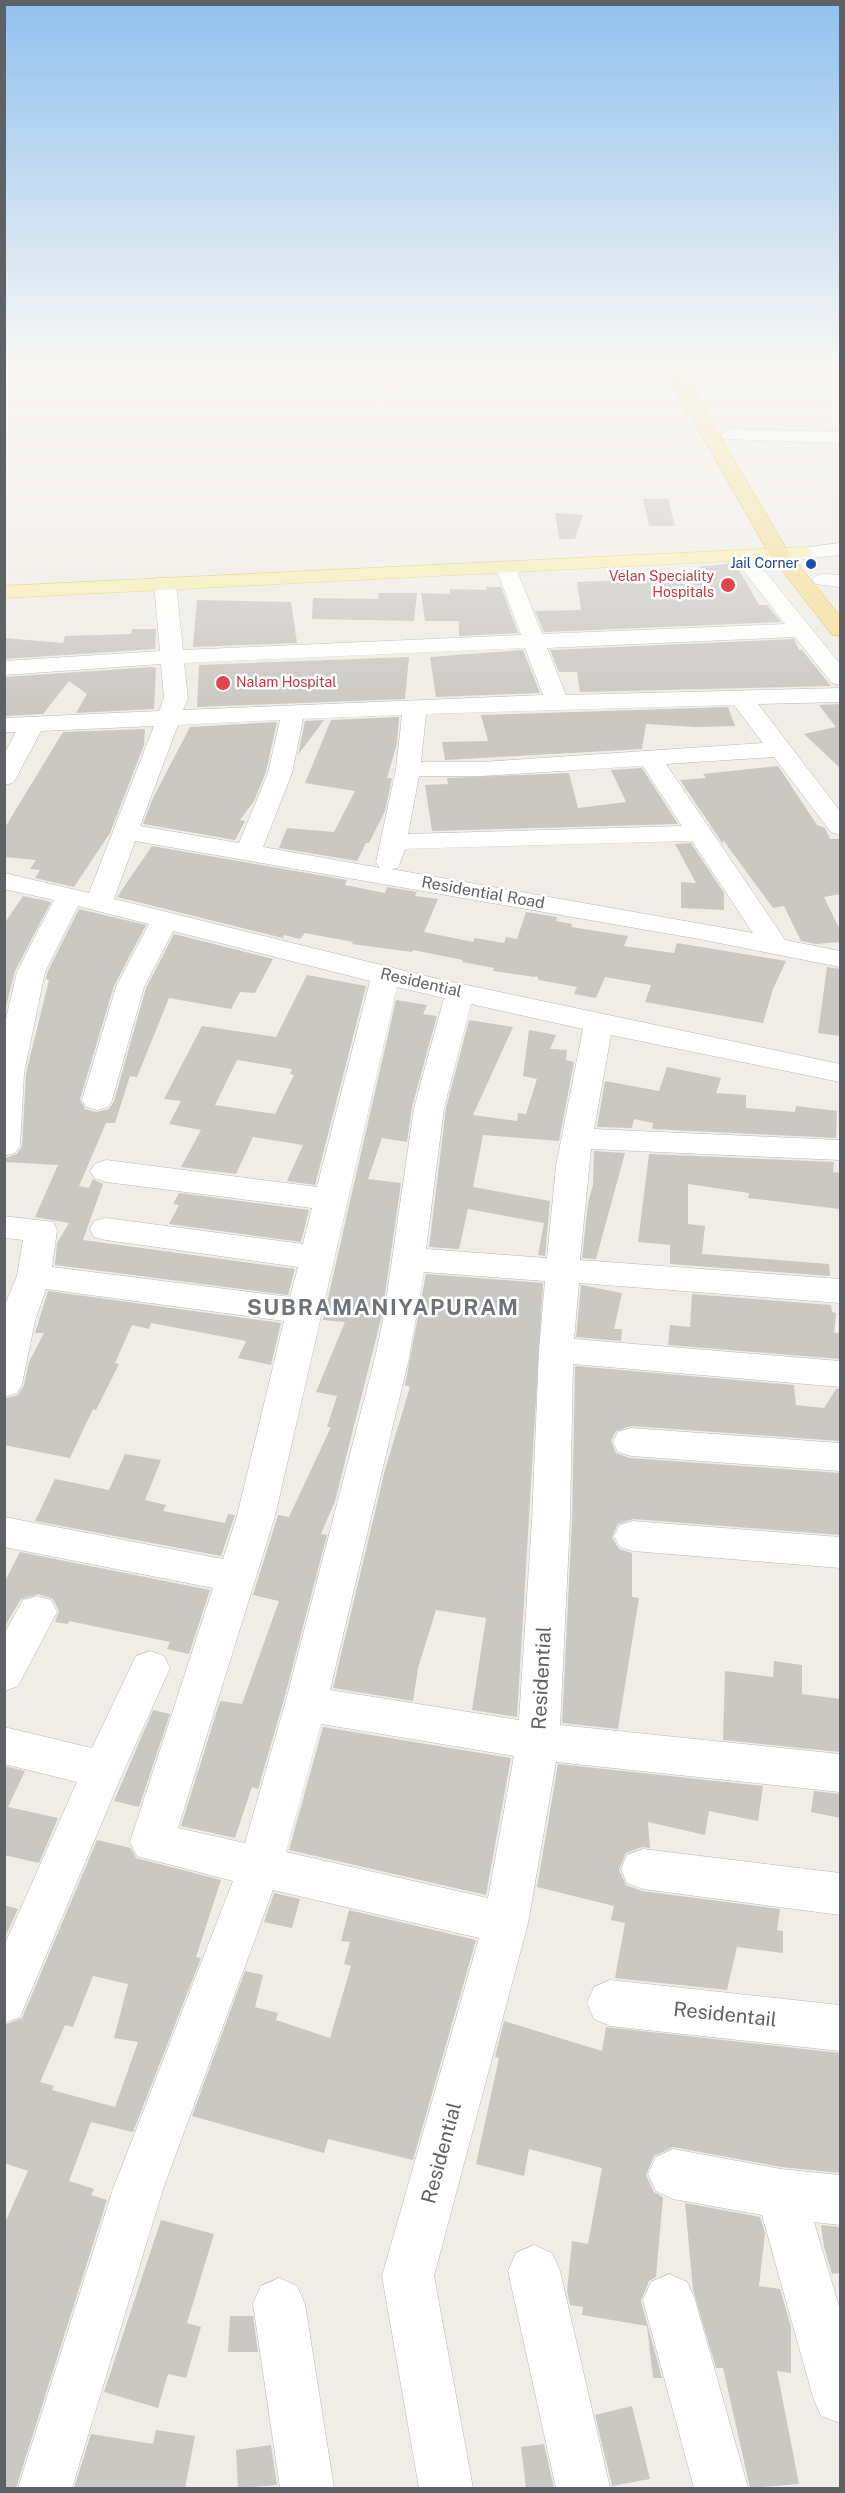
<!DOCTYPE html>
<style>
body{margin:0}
#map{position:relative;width:845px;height:2493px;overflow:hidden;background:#efede6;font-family:"Public Sans",sans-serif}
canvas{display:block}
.frame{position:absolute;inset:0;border:6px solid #5e6165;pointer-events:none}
</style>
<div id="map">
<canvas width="845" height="2493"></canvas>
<div class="frame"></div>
</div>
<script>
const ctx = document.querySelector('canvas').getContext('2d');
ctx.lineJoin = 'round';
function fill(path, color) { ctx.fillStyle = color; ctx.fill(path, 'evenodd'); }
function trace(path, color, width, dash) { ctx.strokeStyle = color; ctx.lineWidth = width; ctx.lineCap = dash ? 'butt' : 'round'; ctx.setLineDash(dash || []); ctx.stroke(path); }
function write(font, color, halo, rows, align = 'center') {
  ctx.font = font + ' "Public Sans",sans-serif'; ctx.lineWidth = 5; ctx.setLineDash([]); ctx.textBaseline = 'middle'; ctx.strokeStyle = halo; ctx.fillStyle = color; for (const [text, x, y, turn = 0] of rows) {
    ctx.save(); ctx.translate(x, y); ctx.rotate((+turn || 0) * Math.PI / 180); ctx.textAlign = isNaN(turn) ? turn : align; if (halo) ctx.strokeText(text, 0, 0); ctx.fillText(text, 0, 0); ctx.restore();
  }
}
fill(new Path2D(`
 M643,499H668L675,526H649Z
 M555,513L583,515L575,539H559Z
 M735,563L759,605H767L781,622L544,632L535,611L581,610L577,582L702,577L698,567Z
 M486,587H501L518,633L459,636V621H425L421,593L450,594V589L487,590Z
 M378,593H417L414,621L312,619L313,598L379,599Z
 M197,600L291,602L297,643L193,647Z
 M132,629H156L155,649L4,659V638L63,643L65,636L131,634Z
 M794,639L799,650H802L831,686L580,692L577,672H559L550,650Z
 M523,650L540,693L436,697L430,657Z
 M409,657L405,699L197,707L199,665Z
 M152,667L156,668L154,709L76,713L87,694L69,681L43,714L4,716V677Z
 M840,704V768L804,734L836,727L819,705Z
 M728,707L735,726L696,727L646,724L642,749L445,760L442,742L488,741L481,715Z
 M399,717L397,743L387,778H392L385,811L369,843H366L357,861L279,848L287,828L334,832L355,791L305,783L331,720Z
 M324,720L298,755L305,721Z
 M277,722L266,772L254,801L240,820L245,821L235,840L143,824L153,798L190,727Z
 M145,729L144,745L110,833L74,887L35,878L40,870L30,869L36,860L4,857V829L63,732Z
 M778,766L817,825L825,828L830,839H840V894L824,897L840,930V942L816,944L801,941L784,906L773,908L723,840V844L680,780L706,778L703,774Z
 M642,768L678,824L432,831L425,785L448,784L447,778L569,773L578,808L626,802L611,770Z
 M691,843L724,893V910L681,908V882L696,883L675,844Z
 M152,846L347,880L345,885L385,893L387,887L417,892L415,896L438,899L424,932L473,942L475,938L504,943L506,937L517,939L526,912L557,917L556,921L572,924L571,927L628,936L624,946L674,953L677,943L786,961L773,989L763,1023L645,1002L651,985L605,977L596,998L574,994L577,987L539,980L536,975L535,977L493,971L494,968L462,962L463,960L413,950L412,952L352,944L353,942L305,933L300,939L284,935L283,938L117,897Z
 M23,896L51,902L15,971L4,1015V924Z
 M79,909L146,925L114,986L80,1099L85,1109L96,1112L109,1109L114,1101L146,988L174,934L273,959L255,993L240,992L231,1009L169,998L137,1077L130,1076L115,1123H106L79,1186L89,1188L93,1179L103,1184L83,1240L295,1269L288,1295L55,1265L57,1243L69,1223L35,1217L58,1165L4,1162L6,1158L17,1154L22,1146L26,1073L49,980L46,979L47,973Z
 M827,967L840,969V1036L818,1033Z
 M307,975L366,986L315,1185L287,1181L303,1145L253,1137L236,1174L181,1167L201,1130L169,1124L181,1101L164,1099L202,1026L276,1037ZM237,1060L292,1069L290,1074L294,1075L275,1114L215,1105Z
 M396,1000L427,1005L423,1014L437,1016L412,1107L407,1142L382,1138L368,1179L401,1183L382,1315L335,1501L321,1534L327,1535L283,1703L258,1789L252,1787L235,1838L181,1826L220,1701L242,1704L279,1601L253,1595L278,1515L289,1517L331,1427H327L337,1396L316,1392L345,1322L323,1320Z
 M469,1020L513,1027L473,1115L517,1121L518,1113L526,1114L537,1079L523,1076L529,1030L556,1035L550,1049L567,1050L566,1060L574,1062L559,1141L483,1135L473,1187L550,1201L545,1256L538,1255L544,1223L468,1209L459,1249L429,1247L446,1108Z
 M667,1067L721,1078L716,1093L746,1095V1108L795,1112L796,1106L837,1111L836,1138L652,1129L653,1123L634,1119L632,1128L597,1127L605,1081L659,1091Z
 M594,1151L625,1153L596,1259L582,1258L588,1203L593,1185Z
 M649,1154L834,1162L833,1172L840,1173V1209L748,1198L749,1193L688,1184V1224L705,1226L702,1254L829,1264L830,1276L670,1264V1245L638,1242Z
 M179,1193L309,1210L301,1242L169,1224L179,1205L173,1204Z
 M426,1274L543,1283L517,1717L472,1710L486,1618L436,1610L418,1668L413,1701L333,1688L385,1470L410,1387L405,1385Z
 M581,1285L622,1293L614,1329H622L621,1341L576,1337Z
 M48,1291L281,1323L271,1365L238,1358L246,1341L151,1323L149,1329L132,1325L115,1363L119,1364L96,1410L93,1409L70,1458L4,1445V1399L18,1395L24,1385L29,1362L44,1333H35Z
 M692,1294L831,1305L832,1312L836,1313L834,1333H840V1359L668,1345L670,1325L690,1327Z
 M575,1366L794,1385L796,1405L824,1408L836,1389H840V1441L631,1426L616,1431L611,1441L616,1453L630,1458L840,1473V1535L633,1519L618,1524L612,1537L619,1549L632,1553V1597L639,1598L618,1729L562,1723L572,1520Z
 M125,1454L161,1460L145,1500L166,1505L163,1511L225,1523L228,1514L235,1515L221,1556L35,1521L55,1479L109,1490Z
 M20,1552L210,1590L189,1654L167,1649L170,1642L69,1621L68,1624L55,1622L59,1611L53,1599L38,1594L21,1599L4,1628V1583Z
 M774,1661L802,1665V1694L840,1699V1752L723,1740L725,1671L773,1677Z
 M153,1710L170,1714L139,1807L114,1801Z
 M323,1727L511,1758L486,1895L289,1850Z
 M558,1764L763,1786L758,1821L709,1811L705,1835L648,1822L650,1848L642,1847L626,1853L619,1870L626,1885L642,1891L780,1909L777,1930L783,1931V1953L737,1947L727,1990L615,1978L625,1923L611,1920L614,1906L537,1887Z
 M4,1766L25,1771L8,1807L58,1818L39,1863L4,1855Z
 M814,1791L840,1794V1818L811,1812Z
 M97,1840L131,1848L136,1858L221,1880L196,1957L201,1958L133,2132L91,2122L69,2181L94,2189L91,2195L107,2200L16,2488H4V2225L28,2171L4,2163V2025L22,2018ZM93,1976L128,1984L114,2038L138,2042L115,2107L52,2090L54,2086L40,2082L65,2025L73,2027Z
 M274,1893L300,1899L292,1928L264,1922Z
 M4,1905L18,1909L4,1939Z
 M349,1910L476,1940L413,2160L328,2139L324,2153L192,2116L245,1971L263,1975L255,2007L278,2013L276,2020L330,2038L351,1966L344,1964L350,1942L341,1941Z
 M504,2021L602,2051L606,2027L840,2053V2173L781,2167L673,2147L654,2156L646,2175L654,2192L663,2197L656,2277L649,2281L641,2301L662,2378H653L647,2326L582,2315L583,2307L570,2305L567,2291L572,2241L588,2244L602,2168L529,2149L524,2176L476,2164L499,2058L495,2057Z
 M685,2203L760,2217L765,2233L759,2286L780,2289L791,2327V2373L777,2371L799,2484L750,2488L723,2368H716L693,2290Z
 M161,2220L214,2234L187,2323L201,2327L186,2378L168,2374L158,2408L104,2392Z
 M821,2225L840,2227V2273L832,2274L824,2247Z
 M230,2316H253L258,2352H228Z
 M632,2406L650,2479L612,2486L595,2415Z
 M156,2430L195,2436L185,2488H74L91,2434L153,2444Z
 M544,2444L554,2488H526L521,2447Z
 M271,2445L277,2485L238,2488L236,2450Z`), '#cac8c3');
const minor = new Path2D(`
 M402,366H420L388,402H376L373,398L376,394Z
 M651,366H699L702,370C694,379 658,375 651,366Z
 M808,366L840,367V377L813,374Z
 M730,429L840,432V443L723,439L721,435Z
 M840,543V555L803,559L796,557L793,553L796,549Z
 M743,551L750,553L840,664V685L832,683L795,637L547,648L566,695L840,688V702L758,704L840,811V835L831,832L774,757L666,764L785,940L840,951V967L699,939L135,841L114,899L438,979L840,1064V1082L611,1035L594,1129L840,1140V1160L591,1149L580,1260L840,1279V1303L579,1283L574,1339L840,1361V1387L573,1364L570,1520L560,1725L840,1754V1792L556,1762L528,1923L434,2276L473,2488H419L382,2276L479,1938L273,1890L163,2189L72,2488H18L113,2189L233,1881L137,1856L130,1842L213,1588L4,1547V1517L223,1559L237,1516L284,1321L46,1289L35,1321L22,1384L17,1393L4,1397V1307L17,1276L23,1240L4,1238V1216L53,1222L57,1230L52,1267L290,1297L298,1267L106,1240L94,1237L90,1229L94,1221L106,1218L303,1244L312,1208L106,1182L95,1178L90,1171L95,1164L106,1160L317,1187L370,981L173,931L144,987L112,1100L108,1107L97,1110L86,1107L82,1100L116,987L149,924L78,906L45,972L24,1073L20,1146L15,1153L4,1156V1027L17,972L54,900L4,889V873L89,893L154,726L41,731L16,778L13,783L4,785V754L16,732H4V718L159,711L164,698L161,664L4,675V661L160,651L154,583L157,578H173L176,583L183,650L521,635L496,568L499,564H513L516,568L542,634L785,624L733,557L736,553ZM525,648L543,695L183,710L188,698L184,663ZM734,705L763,743L482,762H421L426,714ZM402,715L396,769L376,862L380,868L263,847L292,773L303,719ZM280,720L268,773L239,843L140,826L178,725ZM643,766L682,826L408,834L419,776H482ZM692,841L753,933L391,869L398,868L405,849ZM397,987L444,998L414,1108L384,1315L375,1358L285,1704L245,1843L178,1828L275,1516ZM471,1004L583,1029L556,1166L547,1258L426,1249L444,1108ZM424,1272L545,1281L539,1350L532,1520L519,1720L330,1690L409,1358ZM321,1724L514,1756L488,1898L286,1852Z
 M823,574L840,575V587L816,584L812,580L816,576Z
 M631,1428L840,1443V1471L631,1456L618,1452L613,1442L618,1432Z
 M633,1521L840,1537V1568L633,1551L620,1547L614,1536L620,1525Z
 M37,1596L51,1600L57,1612L18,1686L4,1691V1634L23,1600Z
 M150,1651L164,1656L170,1668L124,1770L20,2017L4,2023V1946L77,1782L4,1764V1727L92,1748L136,1656Z
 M643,1849L840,1873V1915L643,1889L627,1883L621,1869L627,1855Z
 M610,1980L840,2005V2051L610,2026L594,2019L587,2003L594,1987Z
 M673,2149L781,2169L840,2175V2225L814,2222L840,2310V2423L821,2416L813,2397L762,2215L673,2199L656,2191L648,2174L656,2157Z
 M534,2245L552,2253L560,2271L610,2488H556L508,2271L516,2253Z
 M669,2274L687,2282L695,2300L748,2488H694L643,2300L651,2282Z
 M279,2278L297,2286L305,2304L334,2488H280L253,2304L261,2286Z`);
const major = new Path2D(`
 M803,547L810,549L813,553L810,557L4,598V586Z`);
const highway = new Path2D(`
 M662,366H679L789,553L840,616V636L832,635L770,555Z`);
trace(minor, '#b3b6ba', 1);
trace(major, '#e5c668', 1);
trace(highway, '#e1a714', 1);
fill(minor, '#fff');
fill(major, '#f8efb2');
fill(highway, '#f4df98');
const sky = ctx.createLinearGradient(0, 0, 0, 715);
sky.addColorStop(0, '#90c1ee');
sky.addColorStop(0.51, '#f8f7f4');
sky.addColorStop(1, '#f8f7f400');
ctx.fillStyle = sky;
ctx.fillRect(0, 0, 845, 715);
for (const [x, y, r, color] of [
 [811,564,6,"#1a4fb4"],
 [728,585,8,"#e0444e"],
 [223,683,8,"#e0444e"]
]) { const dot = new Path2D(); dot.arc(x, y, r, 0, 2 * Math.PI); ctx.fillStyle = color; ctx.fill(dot); trace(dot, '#fff', 2); }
write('14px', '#164399', '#fff', [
 ["Jail Corner",799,564]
], 'right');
write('14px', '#be3a42', '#fff', [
 ["Velan Speciality",714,577],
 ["Hospitals",714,593],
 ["Nalam Hospital",236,683,"left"]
], 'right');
write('16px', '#5e6165', '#fff', [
 ["Residential Road",483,893,10],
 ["Residential",421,983,13]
]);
write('20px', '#5e6165', '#fff', [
 ["Residential",542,1678,-87],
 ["Residentail",725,2015,6],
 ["Residential",442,2153,-75]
]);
ctx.letterSpacing = '1.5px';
write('bold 22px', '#6f7377', '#fff', [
 ["SUBRAMANIYAPURAM",383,1308]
]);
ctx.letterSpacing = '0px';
</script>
